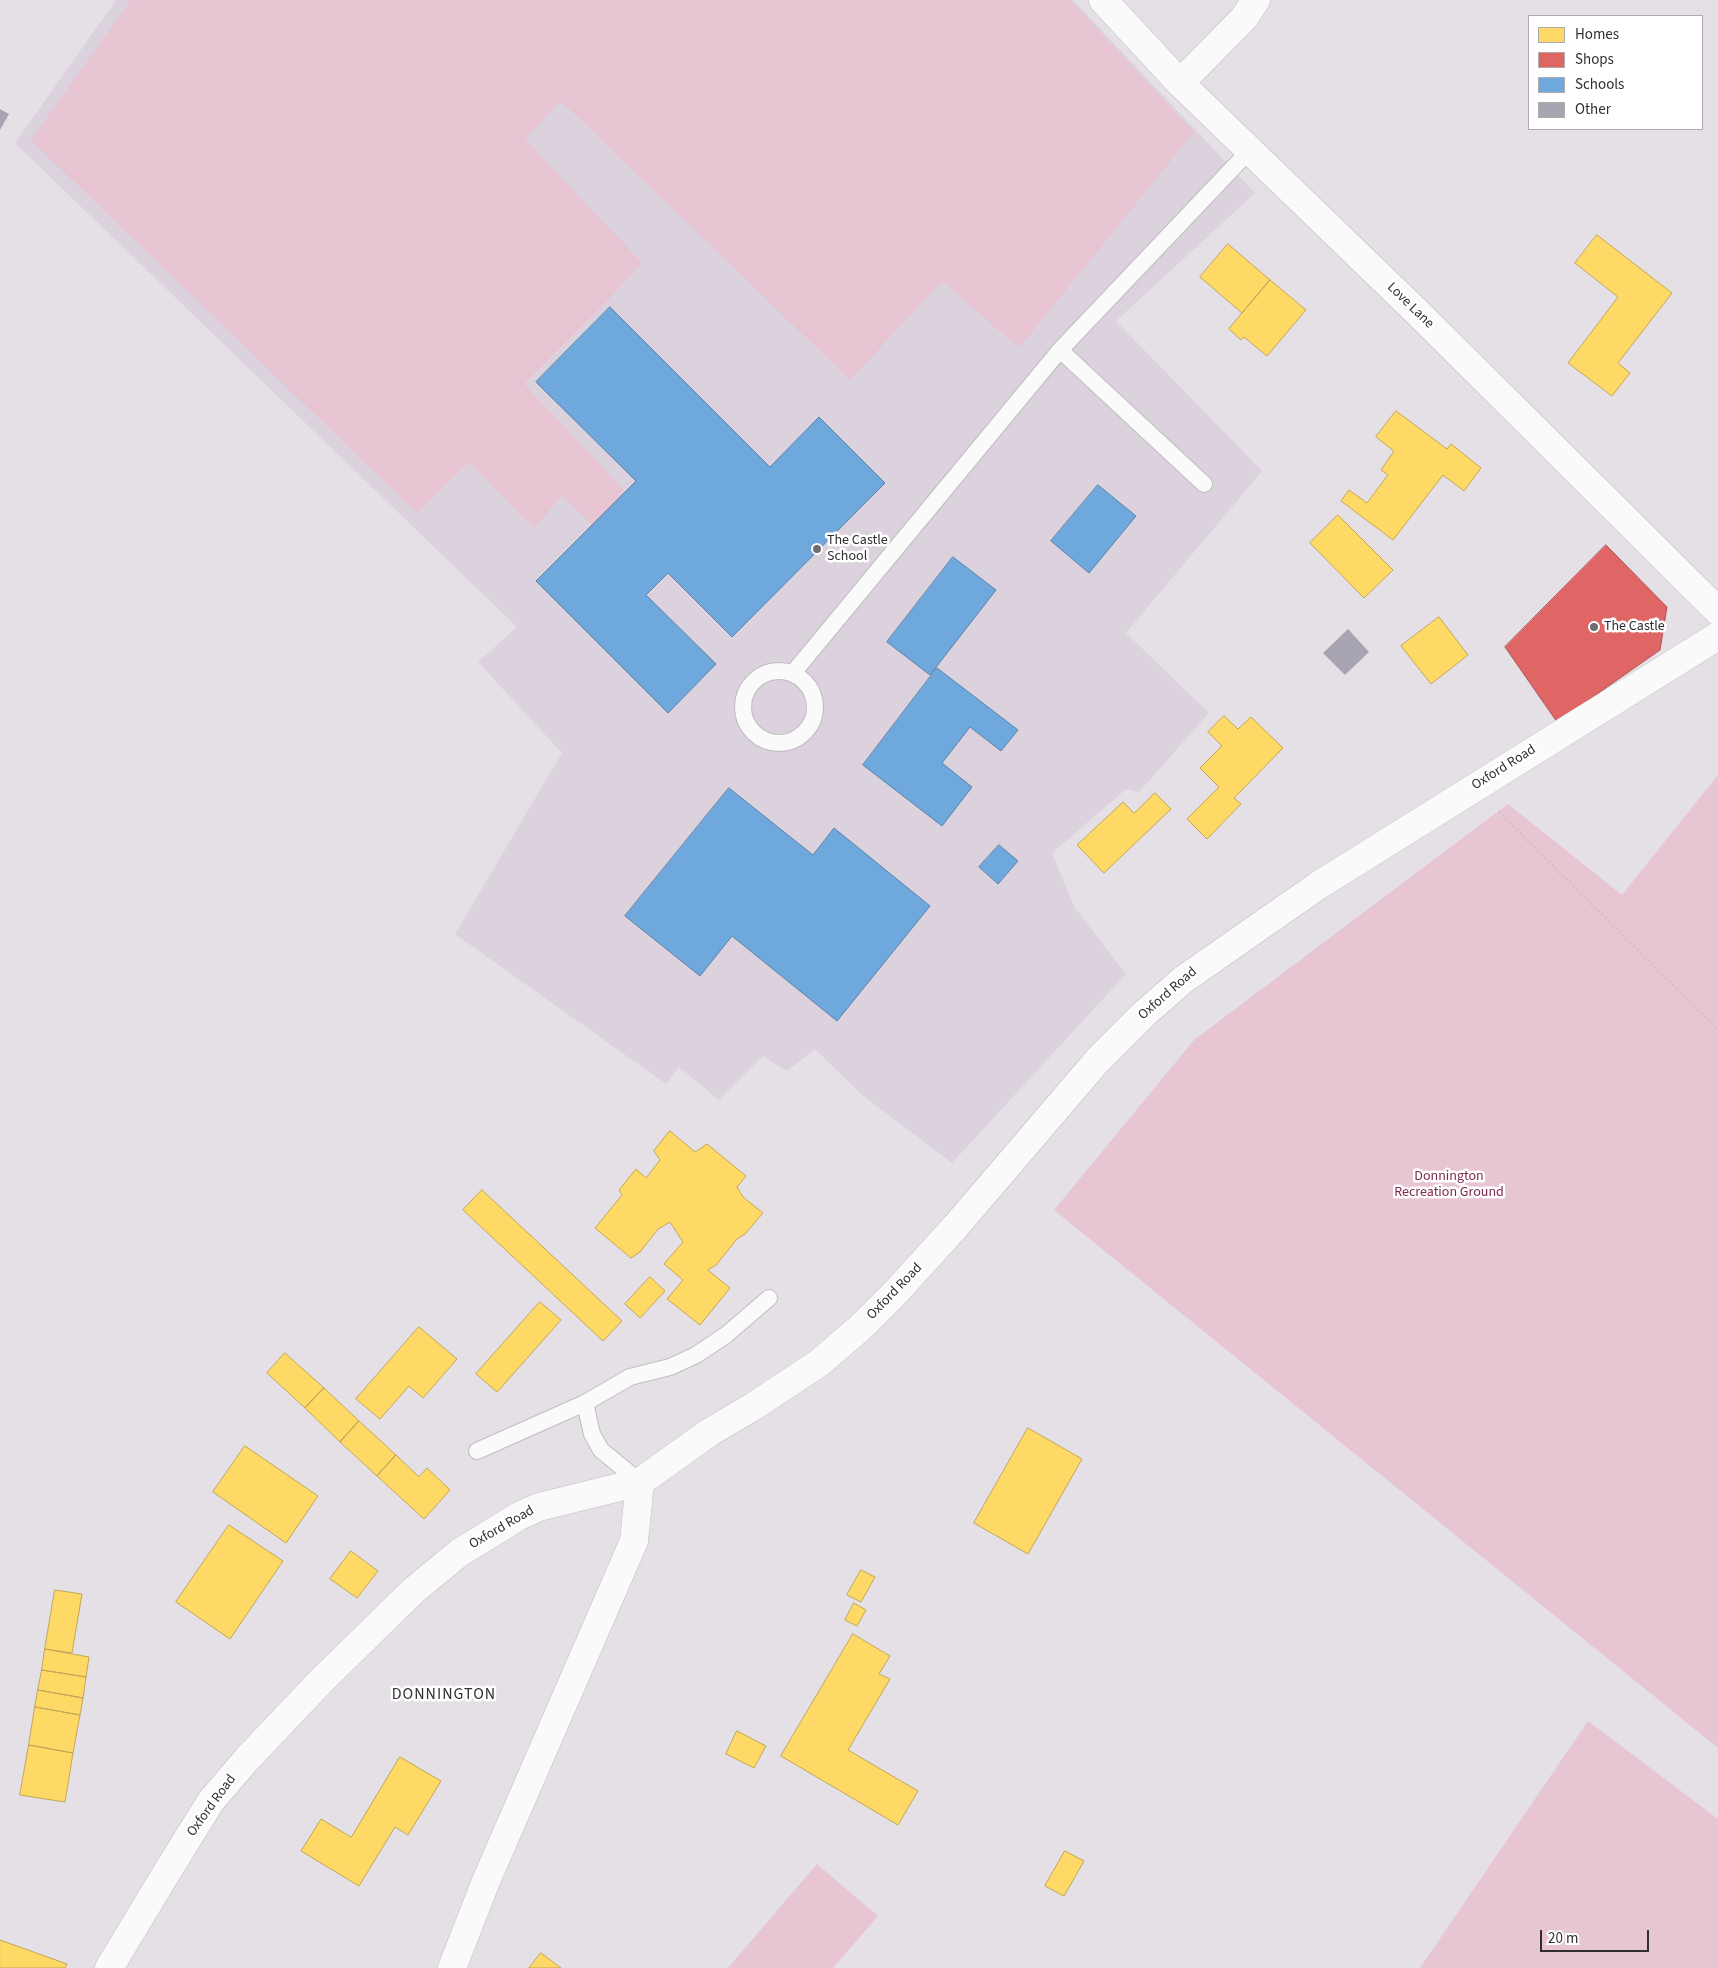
<!DOCTYPE html>
<style>
body{margin:0}
#map{position:relative;width:1718px;height:1968px;overflow:hidden;background:#e4e0e5;font-family:"Source Sans 3",sans-serif}
canvas{display:block}
.legend{position:absolute;left:1528px;top:15px;width:175px;height:115px;box-sizing:border-box;background:#fff;border:1px solid #adabad;margin:0;padding:6px 9px;list-style:none;font-size:15px;color:#312e32}
.legend li{display:flex;align-items:center;gap:10px;height:25px}
.legend b{width:25px;border:1px solid #adabad}
.scale{position:absolute;left:1540px;top:1930px;width:109px;height:22px;box-sizing:border-box;border:2px solid #312e32;border-top:0;padding-left:6px;font-size:15px;line-height:18px;white-space:nowrap;color:#312e32;-webkit-text-stroke:4px #fff;paint-order:stroke}
</style>
<div id="map">
<canvas width="1718" height="1968"></canvas>
<ul class="legend">
<li><b style="height:14px;background:#ffd966"></b>Homes</li>
<li><b style="height:14px;background:#e06666"></b>Shops</li>
<li><b style="height:14px;background:#6fa8dc"></b>Schools</li>
<li><b style="height:14px;background:#a9a4b1"></b>Other</li>
</ul>
<div class="scale">20 m</div>
</div>
<script>
const ctx = document.querySelector('canvas').getContext('2d');
ctx.lineJoin = 'round';
function fill(path, color) { ctx.fillStyle = color; ctx.fill(path, 'evenodd'); }
function trace(path, color, width, dash) { ctx.strokeStyle = color; ctx.lineWidth = width; ctx.lineCap = dash ? 'butt' : 'round'; ctx.setLineDash(dash || []); ctx.stroke(path); }
function write(font, color, halo, rows, align = 'center') {
  ctx.font = font + ' "Source Sans 3",sans-serif'; ctx.lineWidth = 5; ctx.setLineDash([]); ctx.textBaseline = 'middle'; ctx.strokeStyle = halo; ctx.fillStyle = color; for (const [text, x, y, turn = 0] of rows) {
    ctx.save(); ctx.translate(x, y); ctx.rotate((+turn || 0) * Math.PI / 180); ctx.textAlign = isNaN(turn) ? turn : align; if (halo) ctx.strokeText(text, 0, 0); ctx.fillText(text, 0, 0); ctx.restore();
  }
}
fill(new Path2D(`
 M116,0H1073L1255,193L1116,321L1262,471L1126,633L1209,713L1139,792L1126,789L1052,853L1075,908L1126,974L952,1163L861,1094L815,1049L787,1071L763,1056L719,1100L679,1067L666,1084L455,934L562,753L478,662L517,627L15,143Z`), '#dbd2dd');
fill(new Path2D(`
 M131,0H1070L1194,132L1019,348L942,281L850,380L561,101L525,139L642,263L612,296L524,384L626,492L593,525L562,496L534,528L469,462L417,513L31,140Z
 M1718,775V1748L1054,1210L1194,1040L1508,804L1622,895Z
 M1588,1721L1718,1819V1968H1420Z
 M817,1864L878,1916L833,1968H728Z`), '#e7c5d3');
const homes = new Path2D(`
 M1597,235L1672,293L1618,363L1630,373L1612,396L1568,363L1618,297L1575,263Z
 M1228,244L1270,280L1242,313L1200,277Z
 M1270,280L1306,310L1267,356L1244,337L1241,340L1229,329Z
 M1396,411L1447,449L1451,444L1481,468L1464,491L1443,475L1393,540L1341,501L1349,490L1367,503L1388,475L1381,470L1394,451L1376,437Z
 M1338,515L1393,570L1364,598L1310,543Z
 M1439,617L1468,655L1431,684L1401,646Z
 M1224,716L1238,729L1251,717L1283,748L1234,798L1241,804L1207,839L1187,819L1219,787L1200,768L1222,746L1208,732Z
 M1155,793L1171,809L1104,873L1077,845L1123,802L1134,813Z
 M670,1131L695,1152L707,1144L746,1176L737,1187L743,1197L763,1213L745,1234L737,1239L716,1265L708,1270L730,1288L700,1325L667,1299L683,1280L664,1264L683,1242L670,1222L658,1229L640,1252L631,1258L595,1228L622,1195L619,1190L636,1169L646,1178L660,1160L654,1151Z
 M482,1190L622,1321L603,1341L463,1210Z
 M650,1277L665,1291L640,1318L625,1304Z
 M540,1302L561,1320L497,1392L476,1374Z
 M419,1327L457,1359L423,1398L409,1386L380,1419L356,1399Z
 M285,1353L324,1388L305,1408L267,1373Z
 M324,1388L359,1421L340,1442L305,1408Z
 M359,1421L396,1455L377,1476L340,1442Z
 M1028,1428L1082,1459L1028,1554L974,1523Z
 M245,1446L318,1496L286,1543L213,1492Z
 M396,1455L419,1477L427,1468L450,1490L424,1519L377,1476Z
 M229,1525L283,1561L230,1639L176,1602Z
 M351,1551L378,1571L357,1598L330,1579Z
 M861,1570L875,1577L861,1602L847,1595Z
 M55,1590L82,1594L72,1653L45,1649Z
 M854,1603L866,1610L857,1626L845,1620Z
 M853,1634L890,1656L879,1674L890,1679L848,1750L918,1791L898,1825L781,1756Z
 M45,1649L89,1657L86,1677L42,1670Z
 M42,1670L86,1677L83,1698L38,1690Z
 M38,1690L83,1698L80,1715L35,1707Z
 M35,1707L80,1715L73,1753L29,1745Z
 M737,1731L766,1746L754,1768L726,1754Z
 M29,1745L73,1753L65,1802L20,1795Z
 M400,1757L441,1781L408,1835L395,1827L359,1886L301,1851L321,1819L351,1837Z
 M1065,1851L1084,1861L1064,1896L1045,1886Z
 M0,1940L67,1964L65,1968H0Z
 M541,1953L561,1968H529Z`);
fill(homes, '#ffd966');
trace(homes, '#c1a656', 1);
const shops = new Path2D(`
 M1606,545L1667,607L1660,650L1557,722L1505,647Z`);
fill(shops, '#e06666');
trace(shops, '#ac5556', 1);
const schools = new Path2D(`
 M610,307L770,467L819,417L885,483L732,637L668,573L646,595L716,664L668,713L536,581L636,481L536,382Z
 M1098,485L1136,516L1089,573L1051,541Z
 M953,557L996,590L930,675L887,642Z
 M937,668L1018,730L1001,751L970,727L942,763L972,787L942,826L863,765Z
 M729,788L813,855L834,828L930,906L837,1021L732,936L700,976L625,916Z
 M999,845L1018,861L998,884L979,867Z`);
fill(schools, '#6fa8dc');
trace(schools, '#5c83a9', 1);
fill(new Path2D(`
 M0,109L9,114L0,130Z
 M1348,629L1369,652L1345,675L1323,653Z`), '#a9a4b1');
const service = new Path2D(`
 M1060,350L1204,484
 M743 707a36 36 0 1 1 72 0a36 36 0 1 1-72 0Z
 M793,673L1060,350L1250,150
 M585,1403L592,1434L601,1450L640,1482
 M477,1451L585,1403L630,1377L670,1367L696,1355L726,1335L769,1298`);
const minor = new Path2D(`
 M1180,83L1244,18L1256,0`);
const tertiary = new Path2D(`
 M1103,0L1180,83L1416,311L1718,611
 M109,1968L167,1872L211,1801L247,1759L320,1682L413,1591L459,1553L519,1516L539,1507L640,1482`);
const secondary = new Path2D(`
 M452,1968L486,1881L634,1541L640,1482L710,1432L754,1406L819,1363L861,1327L895,1293L956,1226L1097,1061L1145,1013L1184,979L1319,885L1718,636`);
trace(service, '#c0bdc1', 18);
trace(minor, '#c0bdc1', 29);
trace(tertiary, '#c0bdc1', 29);
trace(secondary, '#c0bdc1', 29);
trace(new Path2D(`
 M1499,812L1718,1030`), '#c1bfc2', 3, [1, 4]);
trace(service, '#fbfafb', 16);
trace(minor, '#fbfafb', 28);
trace(tertiary, '#fbfafb', 28);
trace(secondary, '#fbfafb', 28);
for (const [x, y, r, color] of [
 [817,549,5,"#706c71"],
 [1594,627,5,"#706c71"]
]) { const dot = new Path2D(); dot.arc(x, y, r, 0, 2 * Math.PI); ctx.fillStyle = color; ctx.fill(dot); trace(dot, '#fff', 2); }
write('14px', '#312e32', '#fff', [
 ["Love Lane",1410,306,44],
 ["Oxford Road",1504,768,-32],
 ["Oxford Road",1168,994,-41],
 ["Oxford Road",895,1292,-46],
 ["Oxford Road",502,1528,-30],
 ["Oxford Road",212,1806,-54]
]);
write('14px', '#312e32', '#fff', [
 ["The Castle",827,541],
 ["School",827,557],
 ["The Castle",1604,627]
], 'left');
write('14px', '#7a2a4e', '#fff', [
 ["Donnington",1449,1177],
 ["Recreation Ground",1449,1193]
]);
ctx.letterSpacing = '1px';
write('16px', '#312e32', '#fff', [
 ["DONNINGTON",444,1695]
]);
ctx.letterSpacing = '0px';
</script>
